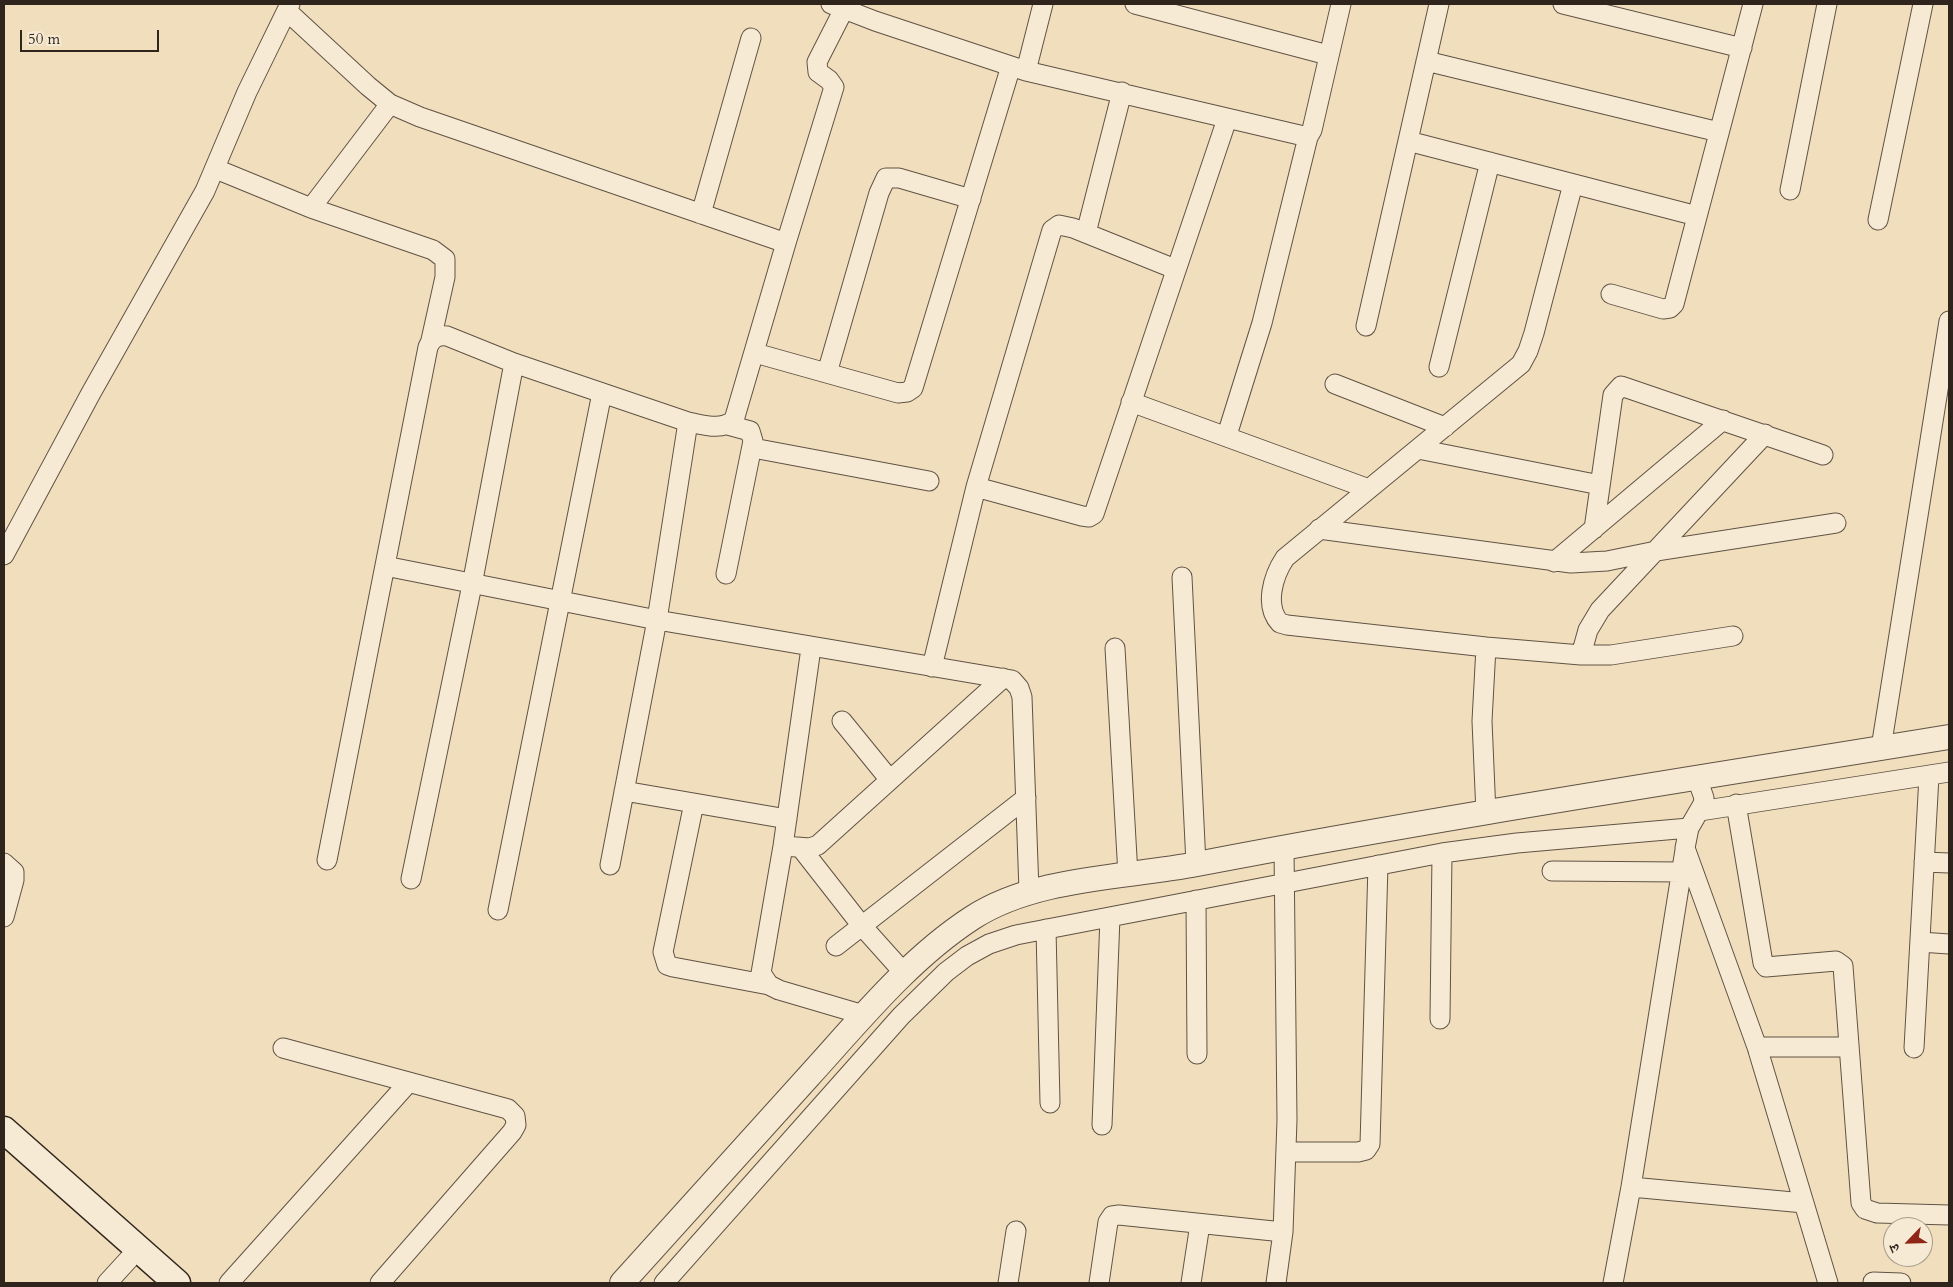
<!DOCTYPE html>
<meta charset="utf-8">
<style>
body{margin:0}
#map{position:relative;width:1953px;height:1287px;overflow:hidden;background:#f1debd;font-family:Cardo,"Noto Serif Devanagari",serif}
canvas{display:block}
.frame{position:absolute;inset:0;border:5px solid #30251d;pointer-events:none}
.north{position:absolute;left:1883px;top:1217px;width:50px;height:50px;box-sizing:border-box;background:#f6ead4;border:1px solid #a79b8b;border-radius:50%;rotate:246deg;font-size:14px;font-weight:700;line-height:20px;text-align:center;color:#30251d}
.north::after{content:'';display:block;margin:auto;width:18px;height:22px;background:#8f2418;clip-path:polygon(50% 0,100% 100%,50% 72%,0 100%)}
.scale{position:absolute;left:20px;top:30px;width:139px;height:22px;box-sizing:border-box;border:2px solid #30251d;border-top:0;padding-left:6px;font-size:15px;line-height:18px;white-space:nowrap;color:#30251d;-webkit-text-stroke:4px #f6ead4;paint-order:stroke}
</style>
<div id="map">
<canvas width="1953" height="1287"></canvas>
<div class="frame"></div>
<div class="north">उ</div>
<div class="scale">50 m</div>
</div>
<script>
const ctx = document.querySelector('canvas').getContext('2d');
ctx.lineJoin = 'round';
function trace(path, color, width, dash) { ctx.strokeStyle = color; ctx.lineWidth = width; ctx.lineCap = dash ? 'butt' : 'round'; ctx.setLineDash(dash || []); ctx.stroke(path); }
const minor = new Path2D(`
 M831,4L875,21L1026,71L1308,137L1312,130L1341,4
 M1135,4L1328,55
 M1563,4L1742,48
 M287,11L368,86L390,104L420,117L786,243L734,420C721,431 704,425 688,422L657,620L1012,680L1019,688L1022,697L1029,891
 M1426,61L1719,132
 M1026,71L1043,4
 M1408,141L1697,216
 M216,169L311,208L390,104
 M1573,184L1534,333L1528,351L1521,364L1285,558C1273,576 1264,606 1280,623L1287,625L1486,647L1581,655H1611L1733,636
 M1790,190L1827,4
 M311,208L433,250L445,259V277L431,340
 M701,214L751,38
 M1878,220L1923,4
 M1086,233L1122,92
 M786,243L834,87L829,80L818,72L817,62L844,9
 M1611,294L1663,309L1670,308L1674,304L1753,4
 M1366,326L1439,4
 M755,353L898,393L907,392L913,388L1011,66
 M1439,367L1490,162
 M827,373L879,193L886,178H899L971,199
 M1335,384L1445,427
 M1131,402L1369,489
 M1227,435L1262,323L1308,137
 M753,448L929,481
 M1418,449L1600,485
 M976,487L1082,516L1089,517L1094,514L1227,119
 M1319,529L1571,563L1607,561L1656,551L1836,523
 M1594,529L1613,395L1621,386L1823,455
 M4,555L91,393L205,191L247,92L290,4
 M1554,562L1723,420
 M385,566L657,620L610,865
 M726,574L753,441L750,431L728,425
 M1182,577L1196,864
 M1486,647L1482,721L1486,814
 M811,648L783,846L761,973L769,985L779,990L864,1015
 M1115,648L1128,875
 M1581,655L1588,630L1600,610L1765,434
 M932,667L976,487L1052,230L1059,225L1073,228L1175,269
 M842,721L890,780
 M1881,748L1949,321
 M1697,778L1704,798L1703,804L1689,828L1685,848L1757,1047L1828,1283
 M624,791L787,819
 M694,803L663,952L667,965L673,967L769,985
 M1736,804L1763,963L1766,967L1836,961L1843,966L1861,1203L1865,1209L1877,1213L1949,1215
 M1700,811L1949,772
 M783,846L810,848L818,845L1003,678
 M801,848L862,926L905,974
 M327,860L428,347C432,338 437,335 447,336L514,363L688,422
 M1924,862L1949,863
 M4,863L14,872V880L4,917
 M1552,871L1682,872
 M411,879L472,585L514,363
 M1196,900L1197,1054
 M498,910L602,393
 M1046,929L1050,1103
 M1920,942L1949,944
 M836,946L1026,798
 M1440,1019L1442,853
 M1757,1047H1849
 M283,1048L508,1109L515,1116L516,1125L512,1132L380,1283
 M1914,1048L1929,776
 M1102,1125L1110,917
 M1286,1152H1358L1366,1150L1370,1144L1378,865
 M1631,1187L1804,1203
 M1873,1282L1901,1283
 M107,1283L129,1259
 M229,1283L409,1082
 M664,1283L901,1016L946,972L967,956L989,944L1016,935L1442,853L1517,843L1689,828
 M1008,1283L1016,1231
 M1099,1283L1108,1222L1112,1216L1119,1215L1283,1232
 M1191,1283L1200,1224
 M1276,1283L1283,1232L1287,1120L1284,848
 M1613,1283L1631,1187L1685,850`);
const tertiary = new Path2D(`
 M622,1283C685,1214 747,1145 809,1076C859,1021 909,959 972,918C1035,877 1124,878 1197,864C1447,816 1698,778 1949,737`);
const secondary = new Path2D(`
 M4,1130L177,1283`);
trace(minor, '#605345', 21);
trace(tertiary, '#605345', 26);
trace(secondary, '#30251d', 29);
trace(minor, '#f6ead4', 19);
trace(tertiary, '#f6ead4', 24);
trace(secondary, '#f6ead4', 26);
</script>
